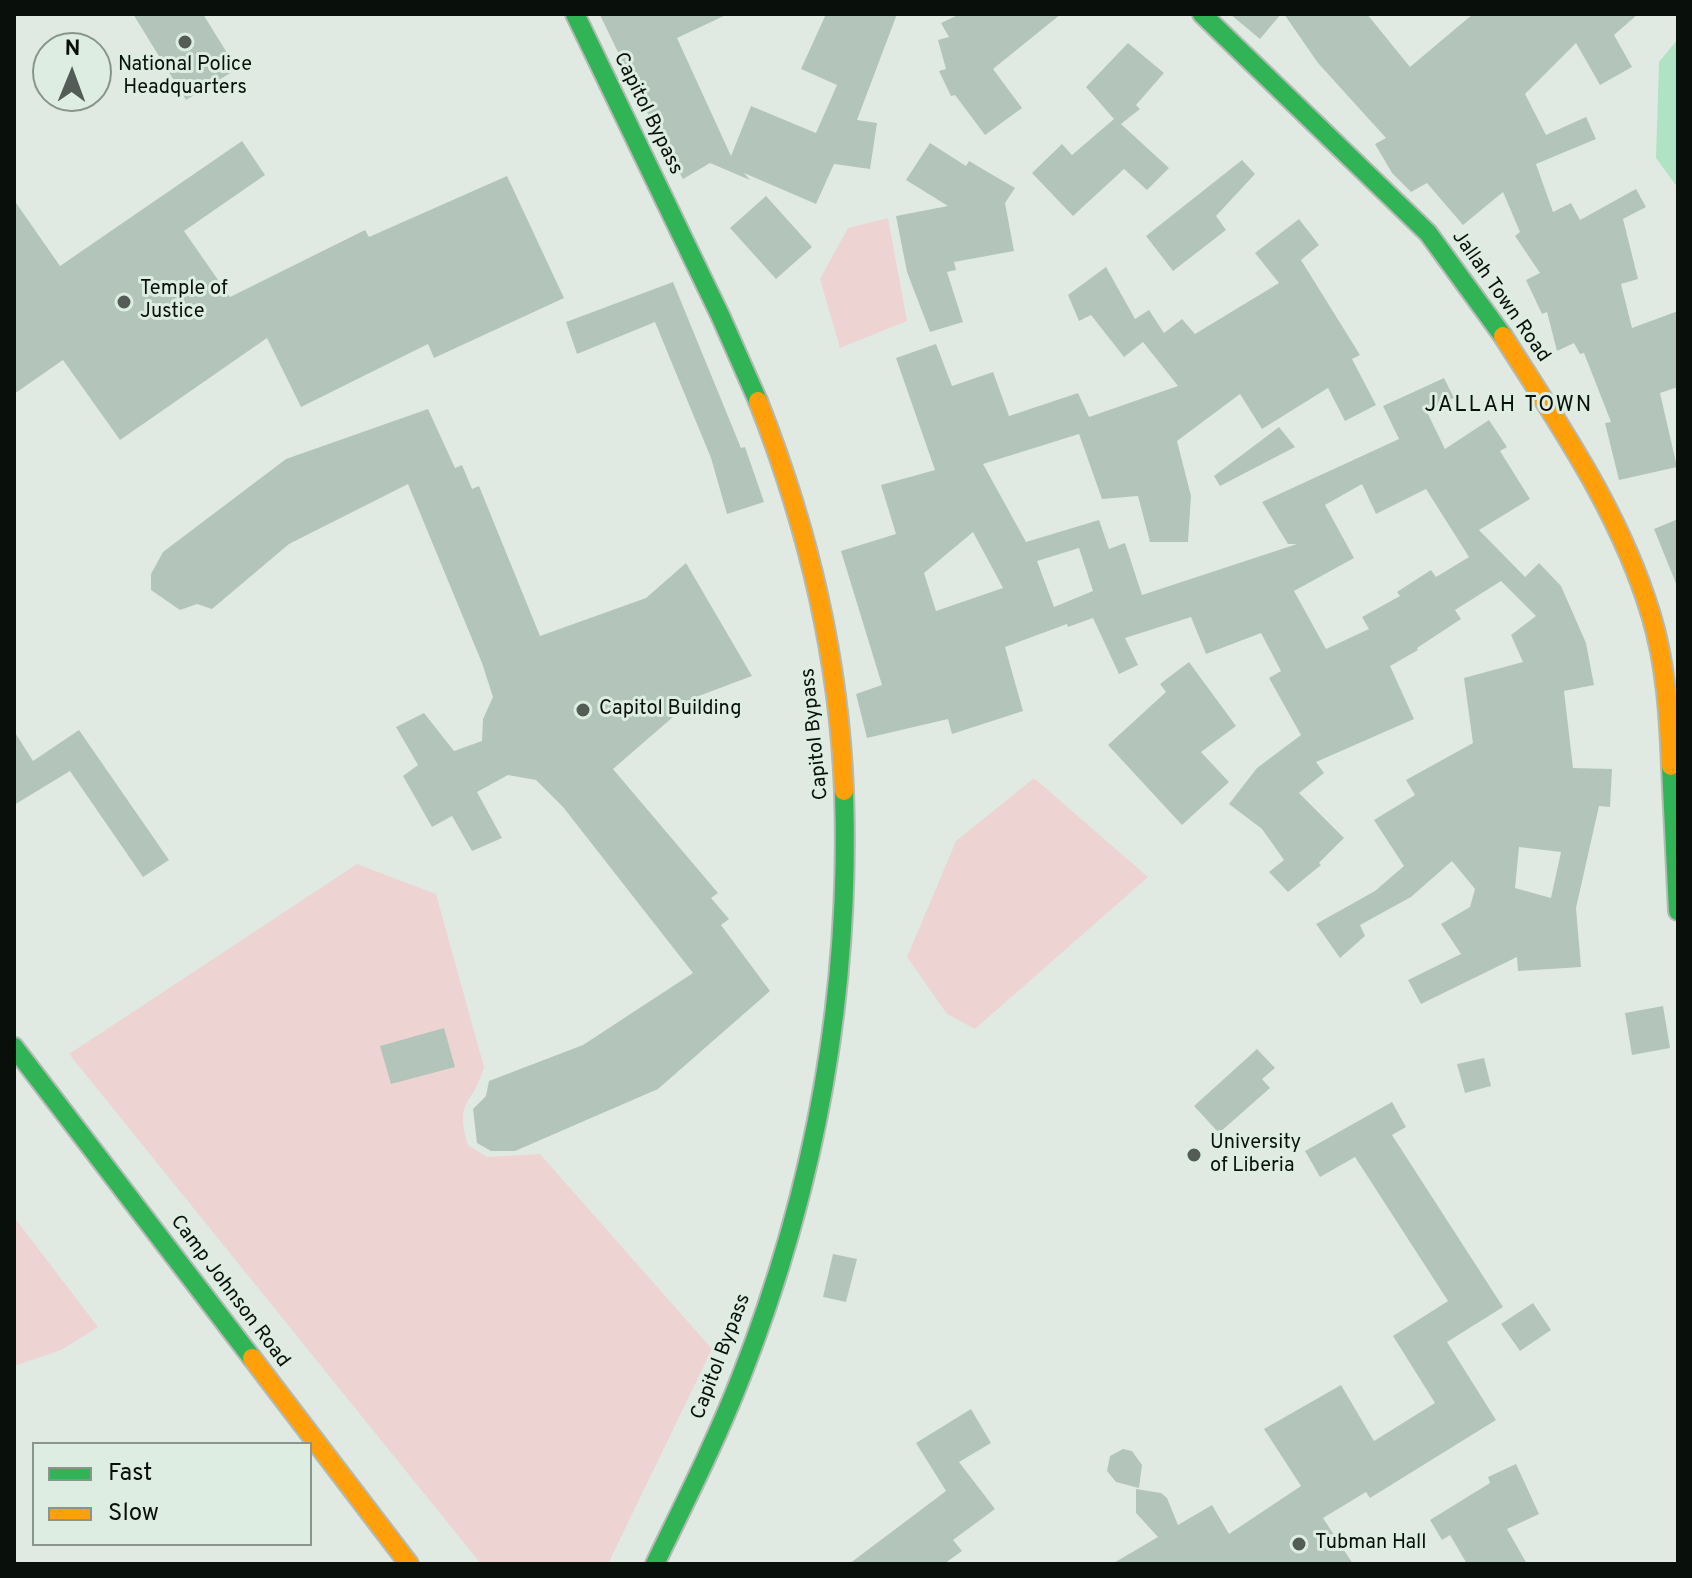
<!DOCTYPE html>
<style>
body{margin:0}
#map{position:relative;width:1692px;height:1578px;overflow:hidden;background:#e0eae3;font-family:Overpass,sans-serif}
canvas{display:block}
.frame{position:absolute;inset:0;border:16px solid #090f0b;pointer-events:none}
.legend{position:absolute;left:32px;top:1442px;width:280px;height:104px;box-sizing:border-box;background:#ddede2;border:2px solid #88948c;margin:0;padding:10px 14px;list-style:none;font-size:24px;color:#090f0b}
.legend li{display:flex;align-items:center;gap:16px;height:40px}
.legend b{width:40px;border:2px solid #88948c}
.north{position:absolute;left:32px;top:32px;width:80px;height:80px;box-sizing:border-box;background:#ddede2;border:2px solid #88948c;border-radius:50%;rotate:1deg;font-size:22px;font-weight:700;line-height:32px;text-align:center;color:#090f0b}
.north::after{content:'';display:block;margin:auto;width:28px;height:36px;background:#545c57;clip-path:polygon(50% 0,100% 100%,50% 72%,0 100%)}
</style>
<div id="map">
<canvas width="1692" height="1578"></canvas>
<div class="frame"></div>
<ul class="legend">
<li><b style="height:10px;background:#30b455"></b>Fast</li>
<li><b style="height:10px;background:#ff9f0a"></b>Slow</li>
</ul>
<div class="north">N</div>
</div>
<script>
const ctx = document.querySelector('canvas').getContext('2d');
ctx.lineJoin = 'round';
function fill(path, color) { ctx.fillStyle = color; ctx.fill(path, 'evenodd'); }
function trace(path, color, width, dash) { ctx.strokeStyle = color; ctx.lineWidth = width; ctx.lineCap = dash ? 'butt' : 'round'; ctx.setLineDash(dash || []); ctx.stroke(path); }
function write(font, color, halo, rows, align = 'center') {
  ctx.font = font + ' Overpass,sans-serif'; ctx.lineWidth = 6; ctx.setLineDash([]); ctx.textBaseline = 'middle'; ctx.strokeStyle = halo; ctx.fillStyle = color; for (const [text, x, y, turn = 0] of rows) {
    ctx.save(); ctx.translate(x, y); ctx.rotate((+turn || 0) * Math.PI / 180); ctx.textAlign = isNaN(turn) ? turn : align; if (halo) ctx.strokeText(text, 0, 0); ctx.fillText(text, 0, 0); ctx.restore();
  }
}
fill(new Path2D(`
 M888,218L907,321L840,348L820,279L848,228Z
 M1034,778L1148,877L975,1029L947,1014L907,957L956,841Z
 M357,864L436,894L484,1067C473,1107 454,1098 468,1145L487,1157L540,1154L712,1349L608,1564H481L69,1054Z
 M14,1217L98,1327L61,1350L14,1366Z`), '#edd4d3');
fill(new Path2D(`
 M1678,39V188L1656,158L1659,62Z`), '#b0e2c4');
fill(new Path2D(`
 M133,14H203L237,69L186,100Z
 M728,14L677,38L731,156L751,106L816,133L837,85L801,69L826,14H897L857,120L877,123L870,169L834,164L816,204L744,173L750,180L710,163L683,179L661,141L600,15Z
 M960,14H1061L993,69L1022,108L985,135L955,95L951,96L939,71L946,69L938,40L949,37L941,23Z
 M1230,14H1281L1260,39Z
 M1284,14H1367L1410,67L1473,14H1638L1614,35L1632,67L1600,85L1576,43L1525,94L1546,135L1586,117L1596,139L1536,164L1553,212L1571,203L1580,220L1636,189L1646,207L1623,219L1638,279L1621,284L1632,328L1678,311V387L1660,393L1677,467L1619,480L1605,423L1611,422L1584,353L1580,354L1574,343L1557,351L1547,312L1542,314L1526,280L1540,273L1515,236L1520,232L1503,192L1463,225L1427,183L1411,192L1392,173L1375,144L1386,138L1318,63Z
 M1128,43L1164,73L1136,105L1140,109L1121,124L1169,168L1147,190L1124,169L1073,216L1032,173L1062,144L1072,155L1114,119L1086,87Z
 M242,141L265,175L184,231L230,297L365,230L369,237L507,176L564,298L434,358L428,344L301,407L267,338L120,440L63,360L14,394V200L60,266Z
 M930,143L966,166L969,161L1015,188L1005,203L1014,251L954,262L956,270L947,272L963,322L930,332L907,272L896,216L948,206L906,180Z
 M1242,160L1255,174L1216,216L1226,230L1173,271L1146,236Z
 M766,196L812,247L776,279L730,228Z
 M1299,219L1319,245L1301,260L1360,355L1352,359L1376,405L1345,421L1328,388L1262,429L1240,394L1177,441L1191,496L1188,542H1150L1138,496L1102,499L1079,434L983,464L1026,542L1099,520L1109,549L1125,543L1142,595L1297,544H1288L1262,502L1399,439L1383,406L1444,378L1454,398L1426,410L1445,449L1489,420L1507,447L1500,451L1530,499L1479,530L1525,577L1539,563L1561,586L1586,643L1594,685L1564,691L1573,768L1612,769L1610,807L1599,806L1576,908L1581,967L1518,971L1517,957L1421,1004L1408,980L1461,954L1441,924L1470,907L1475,889L1452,861L1411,897L1360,925L1365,936L1340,958L1316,924L1375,891L1404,866L1374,820L1415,795L1406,780L1473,743L1464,678L1523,662L1511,635L1536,616L1501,581L1455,610L1461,619L1417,648L1418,650L1390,666L1414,719L1316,762L1324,773L1299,793L1344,838L1319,863L1321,865L1288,892L1269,872L1284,860L1262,829L1229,804L1257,768L1301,735L1269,678L1281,671L1261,633L1206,654L1191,617L1125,638L1138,665L1119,674L1093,618L1068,627L1067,624L1005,647L1023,711L952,734L948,719L867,738L856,694L882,685L841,551L896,534L881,485L935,470L896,358L936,344L952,386L993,372L1009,416L1078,393L1089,417L1178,386L1143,342L1124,357L1091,315L1079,321L1068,295L1106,267L1135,319L1149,310L1164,333L1182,319L1195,334L1279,283L1255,253ZM1362,484L1376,514L1426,489L1469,557L1436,577L1431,570L1397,592L1400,596L1362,617L1369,629L1326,649L1294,591L1354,558L1325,505ZM973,532L1003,588L936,611L924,573ZM1079,548L1093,591L1054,607L1037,561ZM1519,847L1561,852L1551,898L1515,888Z
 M673,282L741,448L745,447L764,502L727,514L711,458L655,322L577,354L566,322Z
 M428,409L455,468L462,465L472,489L479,486L540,636L646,598L686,563L752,676L696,697L613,769L718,893L711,898L729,919L721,925L770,991L658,1089L515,1151H491L477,1143L473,1109L486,1096L489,1081L583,1045L693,973L563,807L536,780L508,775L477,792L502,838L472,851L452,816L432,827L403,776L418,765L396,727L424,713L454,751L482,741L483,719L493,697L482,663L408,484L289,544L212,609L197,604L180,610L151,590V574L163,552L286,459Z
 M1279,427L1295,447L1220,486L1214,476Z
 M1678,519V585L1677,586L1654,529Z
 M1189,662L1236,726L1201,752L1229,782L1182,825L1108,745L1166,692L1160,684Z
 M79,730L169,860L143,877L70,771L14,805V731L33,761Z
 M1663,1006L1670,1048L1632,1055L1625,1013Z
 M444,1028L455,1067L391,1084L380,1046Z
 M1257,1049L1275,1068L1262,1079L1270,1088L1219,1133L1194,1106Z
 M1484,1058L1491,1086L1465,1093L1457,1064Z
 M1392,1102L1406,1127L1392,1135L1503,1307L1447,1342L1496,1420L1370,1498L1366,1492L1323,1518L1353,1564H1112L1158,1537L1136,1513V1489L1161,1493L1167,1498L1178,1525L1212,1505L1229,1534L1301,1486L1264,1429L1341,1385L1374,1441L1435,1403L1393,1336L1448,1301L1355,1157L1320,1177L1305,1151Z
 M833,1254L857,1259L846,1302L823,1297Z
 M1533,1303L1551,1330L1520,1351L1501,1324Z
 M971,1409L991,1443L959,1462L995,1509L953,1540L962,1551L944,1564H849L946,1491L916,1443Z
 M1123,1449L1132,1451L1142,1465L1139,1488L1116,1482L1107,1471L1110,1456Z
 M1516,1464L1539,1514L1507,1529L1527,1564H1467L1450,1535L1442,1540L1430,1520L1490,1483L1488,1477Z`), '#b3c5ba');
const fast = new Path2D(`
 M575,14L720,315L758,401
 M1202,14L1428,233L1503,336
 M1671,766L1678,911
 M14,1047L252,1358
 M655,1564C685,1502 716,1441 741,1377C815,1189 851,994 844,791`);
const slow = new Path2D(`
 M1503,336C1560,426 1620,512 1651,615C1666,664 1669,716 1671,766
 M758,401C807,525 839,658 844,791
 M252,1358L409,1564`);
trace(fast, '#b3bab5', 22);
trace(slow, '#b3bab5', 22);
trace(fast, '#30b455', 18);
trace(slow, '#ff9f0a', 18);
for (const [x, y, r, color] of [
 [185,42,8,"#545c57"],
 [124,302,8,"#545c57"],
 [583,710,8,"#545c57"],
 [1194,1155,8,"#545c57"],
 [1299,1544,8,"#545c57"]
]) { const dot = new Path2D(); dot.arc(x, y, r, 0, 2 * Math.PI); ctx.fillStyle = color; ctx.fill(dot); trace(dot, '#ddede2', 3); }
write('20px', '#090f0b', '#ddede2', [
 ["National Police",185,66,"center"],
 ["Headquarters",185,89,"center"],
 ["Temple of",140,290],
 ["Justice",140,313],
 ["Capitol Building",599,710],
 ["University",1210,1144],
 ["of Liberia",1210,1167],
 ["Tubman Hall",1315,1544]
], 'left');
write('20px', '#090f0b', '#ddede2', [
 ["Capitol Bypass",647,114,64],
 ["Jallah Town Road",1500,297,55],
 ["Capitol Bypass",816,734,-96],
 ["Camp Johnson Road",229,1292,53],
 ["Capitol Bypass",722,1357,-69]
]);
ctx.letterSpacing = '2px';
write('22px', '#090f0b', '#ddede2', [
 ["JALLAH TOWN",1509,407]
]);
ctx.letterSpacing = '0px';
</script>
